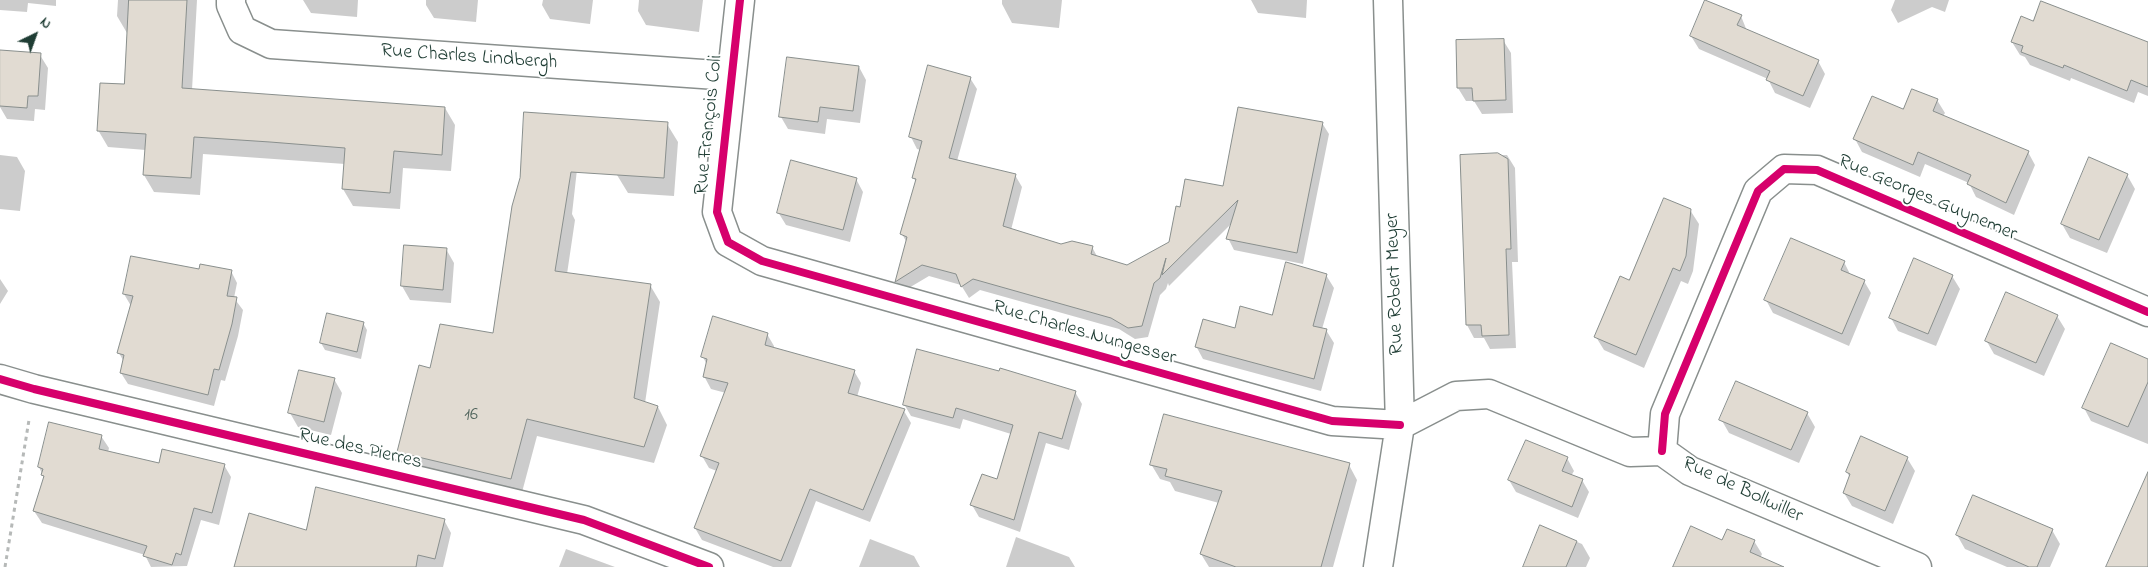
<!DOCTYPE html>
<meta charset="utf-8">
<style>
body{margin:0}
#map{position:relative;width:2148px;height:567px;overflow:hidden;background:#fff;font-family:"Indie Flower",sans-serif}
canvas{display:block}
.north{position:absolute;left:10px;top:10px;width:50px;height:50px;-webkit-text-stroke:4px #fff;paint-order:stroke;rotate:42deg;font-size:14px;font-weight:700;line-height:20px;text-align:center;color:#1f3d34}
.north::after{content:'';display:block;margin:auto;width:18px;height:22px;background:#1f3d34;clip-path:polygon(50% 0,100% 100%,50% 72%,0 100%)}
</style>
<div id="map">
<canvas width="2148" height="567"></canvas>
<div class="north">N</div>
</div>
<script>
const ctx = document.querySelector('canvas').getContext('2d');
ctx.lineJoin = 'round';
function fill(path, color) { ctx.fillStyle = color; ctx.fill(path, 'evenodd'); }
function trace(path, color, width, dash) { ctx.strokeStyle = color; ctx.lineWidth = width; ctx.lineCap = dash ? 'butt' : 'round'; ctx.setLineDash(dash || []); ctx.stroke(path); }
function write(font, color, halo, rows, align = 'center') {
  ctx.font = font + ' "Indie Flower",sans-serif'; ctx.lineWidth = 4; ctx.setLineDash([]); ctx.textBaseline = 'middle'; ctx.strokeStyle = halo; ctx.fillStyle = color; for (const [text, x, y, turn = 0] of rows) {
    ctx.save(); ctx.translate(x, y); ctx.rotate((+turn || 0) * Math.PI / 180); ctx.textAlign = isNaN(turn) ? turn : align; if (halo) ctx.strokeText(text, 0, 0); ctx.fillText(text, 0, 0); ctx.restore();
  }
}
fill(new Path2D(`
 M0,0H56V6L28,3L27,12L0,10Z
 M118,0H197L192,90L445,108L455,125L451,171L403,168L400,209L353,206L343,189L345,164L203,154L200,195L154,192L144,175L146,150L108,147L98,130L125,86L127,33L117,16Z
 M303,0H358L357,17L311,13Z
 M426,0H478L476,22L434,18L426,5Z
 M543,0H593L590,24L550,19L542,5Z
 M639,0H703L699,32L646,25L638,11Z
 M1002,0H1062L1059,28L1012,23L1002,4Z
 M1251,0H1307L1306,18L1258,13Z
 M1895,0H1949L1945,12L1932,7L1898,23L1891,10Z
 M1741,16L1747,31L1818,61L1825,74L1810,108L1775,93L1768,79L1699,49L1691,36Z
 M2034,23L2148,44V96L2138,92L2134,103L2071,78L2070,81L2030,65L2025,57L2020,55L2012,42Z
 M1503,40L1511,53L1513,113L1482,114L1474,101H1466L1458,88L1457,41Z
 M40,55L48,68L45,110L35,109L34,121L7,119L0,107V69Z
 M859,67L866,80L860,123L827,119L825,134L788,129L781,117Z
 M970,78L977,89L957,161L1015,175L1022,187L1011,230L1061,245L1092,247L1098,258L1127,267L1170,243L1181,208L1224,188L1322,123L1329,134L1303,264L1234,250L1228,238L1232,223L1169,286L1168,283L1166,289L1160,295L1148,337L1135,339L1119,329L980,290L969,298L961,285L929,276L902,292L896,282L907,243L902,234L916,183L914,178L921,150L917,149L911,137Z
 M1937,100L1945,113L1943,116L2028,152L2035,165L2014,215L1976,197L1969,183L1925,164L1920,177L1862,152L1855,139L1904,111Z
 M667,124L678,142L674,196L628,193L617,175Z
 M581,134L572,214L575,220L567,274L650,285L660,302L645,403L658,407L667,425L654,463L537,436L521,496L408,469L398,451L431,370L494,334Z
 M0,155L17,157L25,171L20,211L0,209Z
 M1507,155L1515,168L1518,262H1512L1516,348L1490,349L1484,338H1474L1467,325L1461,156Z
 M2090,159L2127,175L2135,189L2107,253L2070,238L2062,224Z
 M856,179L863,192L850,242L786,225L778,212Z
 M1690,210L1699,224L1693,271L1688,284L1681,281L1644,368L1604,350L1596,337L1630,282Z
 M405,246L446,249L454,263L451,303L410,300L402,286Z
 M1844,262L1851,276L1864,281L1871,293L1849,346L1773,313L1766,300Z
 M200,271H231L237,283L234,298L243,310L238,336L225,381L221,380L214,406L128,384L121,373L124,362L119,353L131,306L124,294Z
 M1326,275L1334,288L1322,329L1326,330L1334,343L1321,391L1203,359L1196,346L1235,329L1273,316Z
 M1952,276L1960,289L1936,346L1898,331L1891,318Z
 M0,279L8,291L0,304Z
 M2057,316L2065,329L2044,376L1994,354L1986,340Z
 M363,323L367,330L361,359L325,350L321,343Z
 M767,334L774,346V349L854,371L861,383L857,397L904,411L911,423L870,522L816,501L791,567H773L702,540L695,528L717,471L709,468L702,456L726,393L711,389L704,376L707,365L703,357Z
 M2148,361V444L2091,421L2084,408Z
 M334,379L342,393L331,435L298,427L290,413Z
 M1075,392L1082,404L1069,450L1046,443L1020,532L979,517L972,505L998,481L1011,434L963,419L960,429L911,416L904,404Z
 M1807,413L1815,427L1799,463L1729,433L1721,419Z
 M101,436L109,448L108,452L160,464L224,465L231,477L219,525L201,520L187,566L151,567L145,555L42,523L34,511L44,478L39,467Z
 M1567,458L1574,471L1571,476L1582,480L1589,492L1578,518L1516,492L1509,480Z
 M1907,458L1915,471L1893,524L1852,506L1844,493L1850,478L1847,472Z
 M1151,464L1349,465L1357,480L1333,567H1209L1201,554L1219,503L1175,491L1170,482L1160,479Z
 M444,520L451,533L443,567H235L307,531Z
 M1541,527L1582,544L1590,558L1586,567H1524Z
 M2052,530L2060,544L2050,567H2007L1965,549L1957,535Z
 M1016,537L1069,557L1075,567H1006Z
 M870,539L914,556L920,567H859Z
 M1754,541L1762,554L1756,567H1675L1723,542Z
 M566,549L615,567H559Z`), '#0003');
const building = new Path2D(`
 M129,0H187L182,88L445,107L442,155L394,151L390,193L342,189L345,148L270,142L194,137L191,178L143,175L146,134L97,131L100,83L124,84Z
 M1705,0L1742,15L1737,25L1819,60L1803,96L1766,80L1770,71L1690,36Z
 M2041,1L2148,42V87L2131,80L2127,91L2064,65L2063,68L2021,52L2023,46L2011,42L2021,16L2033,21Z
 M1504,39L1506,100L1473,101L1472,88H1457L1456,40Z
 M0,50L41,53L38,96H28L27,108L0,106Z
 M787,57L859,66L853,111L820,107L818,122L779,117Z
 M928,65L971,77L949,158L1016,174L1003,226L1061,244L1072,241L1093,246L1091,254L1127,265L1169,242L1176,206L1180,207L1185,179L1223,186L1238,107L1323,122L1297,253L1226,239L1238,200L1162,275L1166,258L1160,278L1154,283L1142,326L1128,328L1111,318L973,279L961,287L956,274L922,265L895,282L907,237L900,234L916,179L912,178L922,141L909,137Z
 M1912,89L1938,99L1933,111L2029,151L2006,203L1967,184L1971,175L1918,152L1913,165L1853,139L1872,96L1903,109Z
 M524,112L668,122L664,178L571,172L555,271L651,284L634,398L658,406L644,447L527,419L511,479L397,452L419,365L430,368L440,324L493,333L512,206L520,178Z
 M1498,153L1508,159L1511,249H1506L1509,335L1482,336L1481,325H1466L1460,155Z
 M2089,157L2128,174L2099,240L2061,224Z
 M791,160L857,178L843,230L777,213Z
 M1664,198L1691,209L1686,256L1680,271L1673,268L1636,355L1594,337L1620,276L1629,280Z
 M1791,238L1845,261L1841,270L1865,280L1842,334L1764,300Z
 M404,245L447,248L443,290L401,286Z
 M131,256L199,269L200,264L232,270L227,296L237,297L232,324L219,370L214,369L208,395L120,373L124,355L117,353L133,296L123,294Z
 M1914,258L1953,275L1928,334L1889,318Z
 M1286,262L1327,274L1313,326L1327,329L1314,379L1195,347L1203,319L1235,328L1240,306L1272,315Z
 M2006,292L2058,315L2036,363L1985,341Z
 M327,313L364,322L357,352L320,343Z
 M713,316L768,333L765,345L855,370L848,393L905,409L863,510L810,489L781,561L694,528L719,463L700,456L728,383L703,377L707,359L701,357Z
 M2111,343L2148,359V382L2128,427L2082,408Z
 M917,349L999,371L1000,368L1076,391L1062,439L1039,432L1014,520L970,505L982,474L997,479L1013,425L956,408L953,418L903,405Z
 M299,370L335,378L324,422L288,413Z
 M1736,381L1808,412L1791,450L1719,420Z
 M1164,414L1350,463L1321,567H1236L1200,554L1222,491L1165,476L1167,469L1150,465Z
 M49,422L102,435L99,449L159,463L162,449L225,464L212,513L194,508L181,555L176,553L172,565L143,556L147,546L33,511L44,476L41,475L43,469L38,467Z
 M1861,436L1908,457L1885,511L1843,493L1850,474L1846,472Z
 M1526,440L1568,457L1562,471L1583,479L1572,507L1508,480Z
 M2148,472V567H2106Z
 M316,487L445,519L435,559L418,555L416,567H234L249,513L306,530Z
 M1973,495L2053,529L2037,567H2029L1956,535Z
 M1540,525L1577,541L1566,567H1523Z
 M1691,526L1722,540L1727,529L1755,540L1750,552L1784,567H1673Z`);
fill(building, '#e1dbd2');
trace(building, '#898f8d', 1);
const street = new Path2D(`
 M231,0V5L242,30L271,44L731,76
 M740,0L717,212L728,242L762,261L1332,421L1400,425
 M0,379L34,389L584,520L709,567
 M1400,425L1456,396L1489,394L1630,452L1662,451L1690,471L1917,567
 M1662,451L1665,414L1758,191L1784,169L1817,170L2148,312
 M1378,567L1400,425L1388,0`);
trace(street, '#898f8d', 31);
trace(new Path2D(`
 M5,567L29,420`), '#b6b9b8', 3, [4, 4]);
trace(street, '#fff', 28);
trace(new Path2D(`
 M740,0L717,212L728,242L762,261L1332,421L1400,425
 M0,379L34,389L584,520L709,567
 M1662,451L1665,414L1758,191L1784,169L1817,170L2148,312`), '#d6006c', 8);
write('18px', '#50645c', null, [
 ["16",471,416]
]);
write('20px', '#1f3d34', '#fff', [
 ["Rue Charles Lindbergh",469,58,4],
 ["Rue François Coli",710,125,-84],
 ["Rue Georges Guynemer",1927,199,23],
 ["Rue Robert Meyer",1396,284,-92],
 ["Rue Charles Nungesser",1084,334,16],
 ["Rue des Pierres",360,450,13],
 ["Rue de Bollwiller",1742,491,25]
]);
</script>
